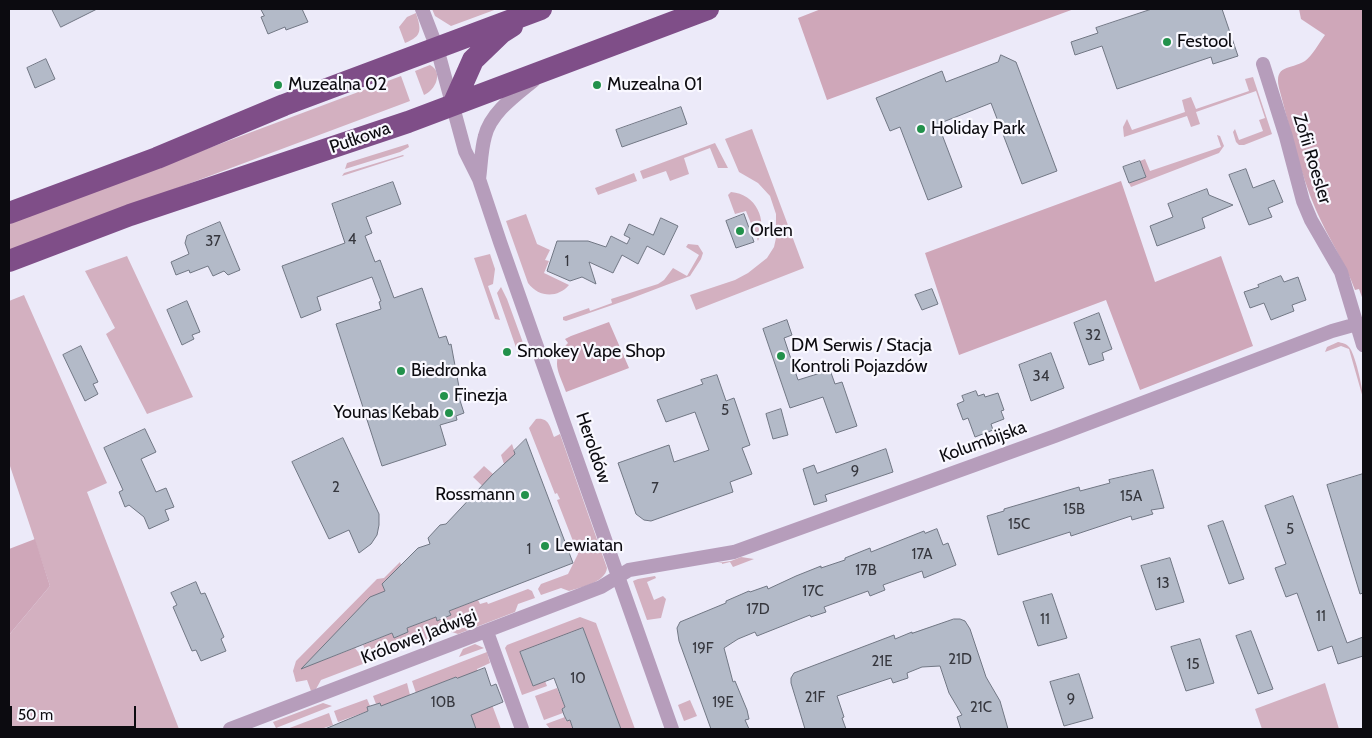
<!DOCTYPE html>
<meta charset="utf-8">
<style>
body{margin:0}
#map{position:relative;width:1372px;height:738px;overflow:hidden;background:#eceaf9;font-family:Cabin,sans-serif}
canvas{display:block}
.frame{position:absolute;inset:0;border:10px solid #0c0b10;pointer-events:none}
.scale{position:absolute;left:10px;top:706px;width:126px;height:22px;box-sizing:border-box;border:2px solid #0c0b10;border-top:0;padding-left:6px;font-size:15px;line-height:18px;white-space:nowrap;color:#0c0b10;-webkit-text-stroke:4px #f9f8ff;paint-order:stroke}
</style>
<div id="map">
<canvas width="1372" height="738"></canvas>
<div class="frame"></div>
<div class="scale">50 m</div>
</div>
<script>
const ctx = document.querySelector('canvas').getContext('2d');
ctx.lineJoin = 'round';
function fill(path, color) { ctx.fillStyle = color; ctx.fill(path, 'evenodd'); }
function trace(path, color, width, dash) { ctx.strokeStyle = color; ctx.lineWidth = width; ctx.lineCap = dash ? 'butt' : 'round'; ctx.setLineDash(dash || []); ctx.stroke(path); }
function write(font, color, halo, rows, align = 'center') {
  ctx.font = font + ' Cabin,sans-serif'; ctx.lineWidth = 4.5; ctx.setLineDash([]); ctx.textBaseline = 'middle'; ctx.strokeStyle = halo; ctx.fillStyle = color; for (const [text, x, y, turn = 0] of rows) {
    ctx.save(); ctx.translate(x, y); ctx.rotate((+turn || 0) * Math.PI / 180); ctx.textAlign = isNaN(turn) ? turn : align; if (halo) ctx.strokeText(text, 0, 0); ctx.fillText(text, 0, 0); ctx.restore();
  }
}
fill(new Path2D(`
 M432,9H497L451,26L435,16Z
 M416,13C421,29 423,36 405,43L399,27L407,17Z
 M430,65C444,72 435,91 424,95L415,71Z
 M401,76L410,101L9,251V223Z
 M1253,77L1272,134L1244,145H1239L1236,142L1233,132L1235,129L1239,140L1263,131L1259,120L1265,118L1256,91L1196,112L1200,124L1191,127L1187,116L1124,137L1123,127L1127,119L1132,130L1185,112L1182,100L1191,97L1196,109L1249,91L1245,79Z
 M752,129L804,268L696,310L690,295L735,280L748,273L767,258L774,247L776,238V214L770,196L758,183L739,172L725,139Z
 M1217,135L1220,136L1224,146L1219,153L1131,187L1129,183L1146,176L1140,161L1145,159L1150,171L1221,147Z
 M715,143L728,168H718L710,148L684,158L689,174L670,181L666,171L643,179L640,171Z
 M408,144L409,147L400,152L345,169L347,163Z
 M403,155L404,156L342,176L344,173Z
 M634,173L637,181L598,195L595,188Z
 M731,192C756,194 768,220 758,241L746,211L735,214L728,195Z
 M526,214L537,244L550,250L545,260L549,261L544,273L569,285C558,298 539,298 528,283L506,221Z
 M688,244L698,245L703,253L701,259L690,276L627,300L566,321L563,320V317L589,308L590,311L612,303L611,299L658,284L664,280L673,268L687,276L699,255L686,247Z
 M490,254L495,269L493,284L488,286L500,320L495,319L474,258Z
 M127,256L193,397L147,414L106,334L115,328L85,271Z
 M501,287L507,299L526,351L520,359L497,293Z
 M24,295L107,483L87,492L179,729H9V635L50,586L9,463V301Z
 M1338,342C1342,343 1346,343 1349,347C1355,353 1363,389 1363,398L1349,349L1341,346L1325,352L1327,347Z
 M536,419C549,417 550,427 554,437L560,434L607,568C605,583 581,587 569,591L561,588L541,595L538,589L541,584L568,574L578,554L557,500L560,499L557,493L555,494L529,428Z
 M512,444L517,459L504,464L501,455Z
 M484,466L493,474L498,501L473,477Z
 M741,557L754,559L733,567L730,562L722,564V563H717L731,561Z
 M400,562L403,570L393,573L382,584L385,591L355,617L346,621L348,625L318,652L321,661L355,648L358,652L365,649L363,645L392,633L394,638L408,632L407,628L436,617L437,621L451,615L449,611L478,600L480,604L487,602L488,604L528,589L532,591L535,598L518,604L515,612L458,634L449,631L321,680L316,689L311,691L307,680L296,682L293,671L296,661L377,579L384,578Z
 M655,576L656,578L647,582L654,600L663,596L666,599L661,618L647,620L633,581L638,579Z
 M580,617L596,623L635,729H621L583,628L520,652L533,686L545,681L547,686L522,695L505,648L507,645Z
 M475,644L484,648L459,657L463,649Z
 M487,652L490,663L477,669L482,684L484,683L501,729H476L456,677L416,693L412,681Z
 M407,683L410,695L381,707L380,703L376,704L373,696Z
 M1325,683L1339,729H1262L1255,709Z
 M557,688L565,707L562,709L563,713L544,720L535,696Z
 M367,699L370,706L367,707L368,711L338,722L334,711Z
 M690,700L697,716L684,721L678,705Z
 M323,703L332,706L276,728L273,722Z
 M329,713L333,725L321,729H287Z
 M565,717L566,721L570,720L573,729H550L546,724Z`), '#d3b0c0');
fill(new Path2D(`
 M821,9H1074L827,100L798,18Z
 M1299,9H1363V300L1359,289L1355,290C1345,262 1328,238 1316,210C1300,173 1290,128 1279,88C1274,64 1290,70 1305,61C1312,56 1319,43 1325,35L1301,19Z
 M1121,181L1155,282L1221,256L1253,346L1140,390L1106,300L959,355L925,253Z
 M609,322L629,368L566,392C559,372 549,360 568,343L565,339L571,336Z
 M35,539L50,586L9,635V549Z`), '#cfa7b9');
const building = new Path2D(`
 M52,9H97L61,27Z
 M261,9H302L308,22L286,30L285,27L268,34L261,17L264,16Z
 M1152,9H1222L1238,56L1213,64L1211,57L1117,89L1102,46L1075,55L1071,42L1098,33L1096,28Z
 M1001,55L1016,62L1057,171L1022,184L991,103L938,124L962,187L928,200L900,127L890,131L876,98L942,71L946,82L998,62Z
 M46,59L55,79L35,88L27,68Z
 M681,107L687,124L622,147L616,130Z
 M1140,161L1146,177L1129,183L1123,167Z
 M1246,169L1253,188L1274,180L1283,202L1268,208L1272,217L1249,225L1229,175Z
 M393,182L401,204L366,217L372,233L365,236L375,262L380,260L394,298L422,288L439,338L446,336L449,345L451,344L459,387L456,388L464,413L456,416L457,420L440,425L446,445L382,466L336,324L381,309L379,302L381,301L372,277L317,297L321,310L301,318L282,266L345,243L332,204Z
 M1207,189L1209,195L1233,205L1202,218L1205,228L1157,246L1150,226L1173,217L1168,204Z
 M744,214L754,242L736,248L726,221Z
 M661,218L678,226L664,255L647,246L638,264L622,255L613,273L589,262L596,284L582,277L570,281L547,271L557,241H588L606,247L611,236L627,244L630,238L624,235L629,224L653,235Z
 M220,222L240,270L228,275L224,271L213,276L208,266L190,273L189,270L176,275L171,262L189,254L185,243L187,236Z
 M1281,276L1284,282L1298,277L1306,300L1292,305L1294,311L1271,320L1264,303L1250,308L1244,292L1259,287L1258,285Z
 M932,289L938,304L922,310L915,295Z
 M187,301L200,332L192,335L194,339L182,345L167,310Z
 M1099,313L1112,349L1102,353L1104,360L1089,365L1074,323Z
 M787,320L792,335L784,338L798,380L830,370L835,384L842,382L857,426L836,433L823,397L790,408L763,329Z
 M81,346L98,382L93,384L98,394L85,401L63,355Z
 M1051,353L1064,388L1031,401L1019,365Z
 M717,375L726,401L734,398L750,445L742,448L752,474L730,482L733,492L651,521L644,520L636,514L618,463L669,445L674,462L709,450L695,412L666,422L657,400L703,384L701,380Z
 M976,391L978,396L984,394L985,397L998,393L1004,410L1001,411L1004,419L991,424L993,430L975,437L968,418L963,420L957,404L964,401L962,396Z
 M781,409L788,435L773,439L766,414Z
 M145,429L156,452L141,459L156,492L166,488L174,507L165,510L169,520L149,529L144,517L129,505L125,507L119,492L123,490L104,448Z
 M343,438L379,514V525L377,535L371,544L359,553L349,530L329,539L292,462Z
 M526,439L573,563L449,611L451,615L437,621L436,617L407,628L408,632L394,638L392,633L301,669L370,597L385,591L382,584L418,548L430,544L428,538L440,525L446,524L492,475L515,454L514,451Z
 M886,449L893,472L825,495L827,501L814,505L803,469L814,465L817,473Z
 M1153,470L1164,508L1151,510L1153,514L1132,520L1131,516L1071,536L1070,532L998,555L987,516L1004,511V509L1079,487L1080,491L1110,483L1109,480Z
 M1363,474V593L1360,594L1327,485Z
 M1293,496L1347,643L1363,637V656L1338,664L1332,646L1318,651L1297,593L1286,597L1275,568L1286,564L1265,506Z
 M1223,521L1244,579L1229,584L1208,526Z
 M937,529L943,545L948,543L956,565L924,578L922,571L883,585L885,590L870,596L868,591L824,607L826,612L811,617L810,615L757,636L755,632L738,639L724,648L733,682L735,681L747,710L749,719L745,720L749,729H711L679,641L677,628L680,622L726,603V601L749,591L750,592L767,586L768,589L796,576L821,566V568L845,560V558L870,548L871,552L924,531L925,533Z
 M1170,558L1184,602L1156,610L1141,566Z
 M196,582L201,594L205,593L224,637L221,639L226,651L201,661L196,650L192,651L173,607L177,605L171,593Z
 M1052,594L1067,638L1038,646L1023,602Z
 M954,619H960L965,621L970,629L986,677L1000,701L1008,729H961L957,717L962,715L949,693L940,666L922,667L907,673L908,678L893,683L891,678L837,696L844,717L842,718L846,729H805L791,683V678L794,673L894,635L895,639L912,632V633Z
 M583,628L621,729H573L570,720L567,721L564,715L562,709L565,707L554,678L533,686L520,652Z
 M1251,631L1273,689L1258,694L1236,636Z
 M1200,639L1214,683L1186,691L1171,647Z
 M485,668L491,686L496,684L503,702L471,715L476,729H325L368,711L367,707L380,703L381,706L456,677L457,678Z
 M1079,674L1093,718L1064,726L1050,682Z`);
fill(building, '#b3bac8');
trace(building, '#717784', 1);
trace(new Path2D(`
 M422,9L437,48L465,151L479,179L500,242L672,729
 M1263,64L1286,137L1303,201L1311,220L1341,272L1363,345
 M479,179C481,165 481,150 485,136C491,112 516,95 534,80
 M487,632L522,729
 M230,729L601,587L629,570L734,552L1055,436L1332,331L1357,324`), '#b69dbb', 14);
trace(new Path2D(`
 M453,105L473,60L501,33L512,26
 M9,213L157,158L284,105L541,9
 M9,261L130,215L408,122L708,9`), '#7f4e88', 22);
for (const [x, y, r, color] of [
 [1167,42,5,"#22914b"],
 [278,85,5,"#22914b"],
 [597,85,5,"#22914b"],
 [921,129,5,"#22914b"],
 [740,231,5,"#22914b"],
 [507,352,5,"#22914b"],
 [781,356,5,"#22914b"],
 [401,371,5,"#22914b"],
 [444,396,5,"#22914b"],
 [449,413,5,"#22914b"],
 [525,495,5,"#22914b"],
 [545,546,5,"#22914b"]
]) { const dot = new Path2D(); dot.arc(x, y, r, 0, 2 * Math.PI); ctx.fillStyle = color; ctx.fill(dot); trace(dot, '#f9f8ff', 2); }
write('15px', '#36373e', null, [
 ["4",352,240],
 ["37",213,242],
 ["1",567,262],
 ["32",1093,336],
 ["34",1041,377],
 ["5",725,411],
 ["9",855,472],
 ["2",336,488],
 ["7",655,489],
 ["15A",1131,497],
 ["15B",1074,510],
 ["15C",1019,525],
 ["5",1290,530],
 ["1",529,550],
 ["17A",922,555],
 ["17B",866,571],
 ["13",1163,584],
 ["17C",813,592],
 ["17D",758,610],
 ["11",1321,617],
 ["11",1045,620],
 ["19F",703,649],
 ["21D",960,660],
 ["21E",882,662],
 ["15",1193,665],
 ["10",578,679],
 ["21F",815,698],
 ["9",1071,700],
 ["10B",443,703],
 ["19E",723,703],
 ["21C",981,708]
]);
write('18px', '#0c0b10', '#f9f8ff', [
 ["Festool",1177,42],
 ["Muzealna 02",288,85],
 ["Muzealna 01",607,85],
 ["Holiday Park",931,129],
 ["Orlen",750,231],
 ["DM Serwis / Stacja",791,346],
 ["Kontroli Pojazdów",791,367],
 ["Smokey Vape Shop",517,352],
 ["Biedronka",411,371],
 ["Finezja",454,396],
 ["Younas Kebab",439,413,"right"],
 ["Rossmann",515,495,"right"],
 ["Lewiatan",555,546]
], 'left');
write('18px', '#0c0b10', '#f9f8ff', [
 ["Pułkowa",360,138,-19],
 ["Zofii Roesler",1312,159,73],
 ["Kolumbijska",983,442,-20],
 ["Heroldów",593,448,71],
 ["Królowej Jadwigi",419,637,-21]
]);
</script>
